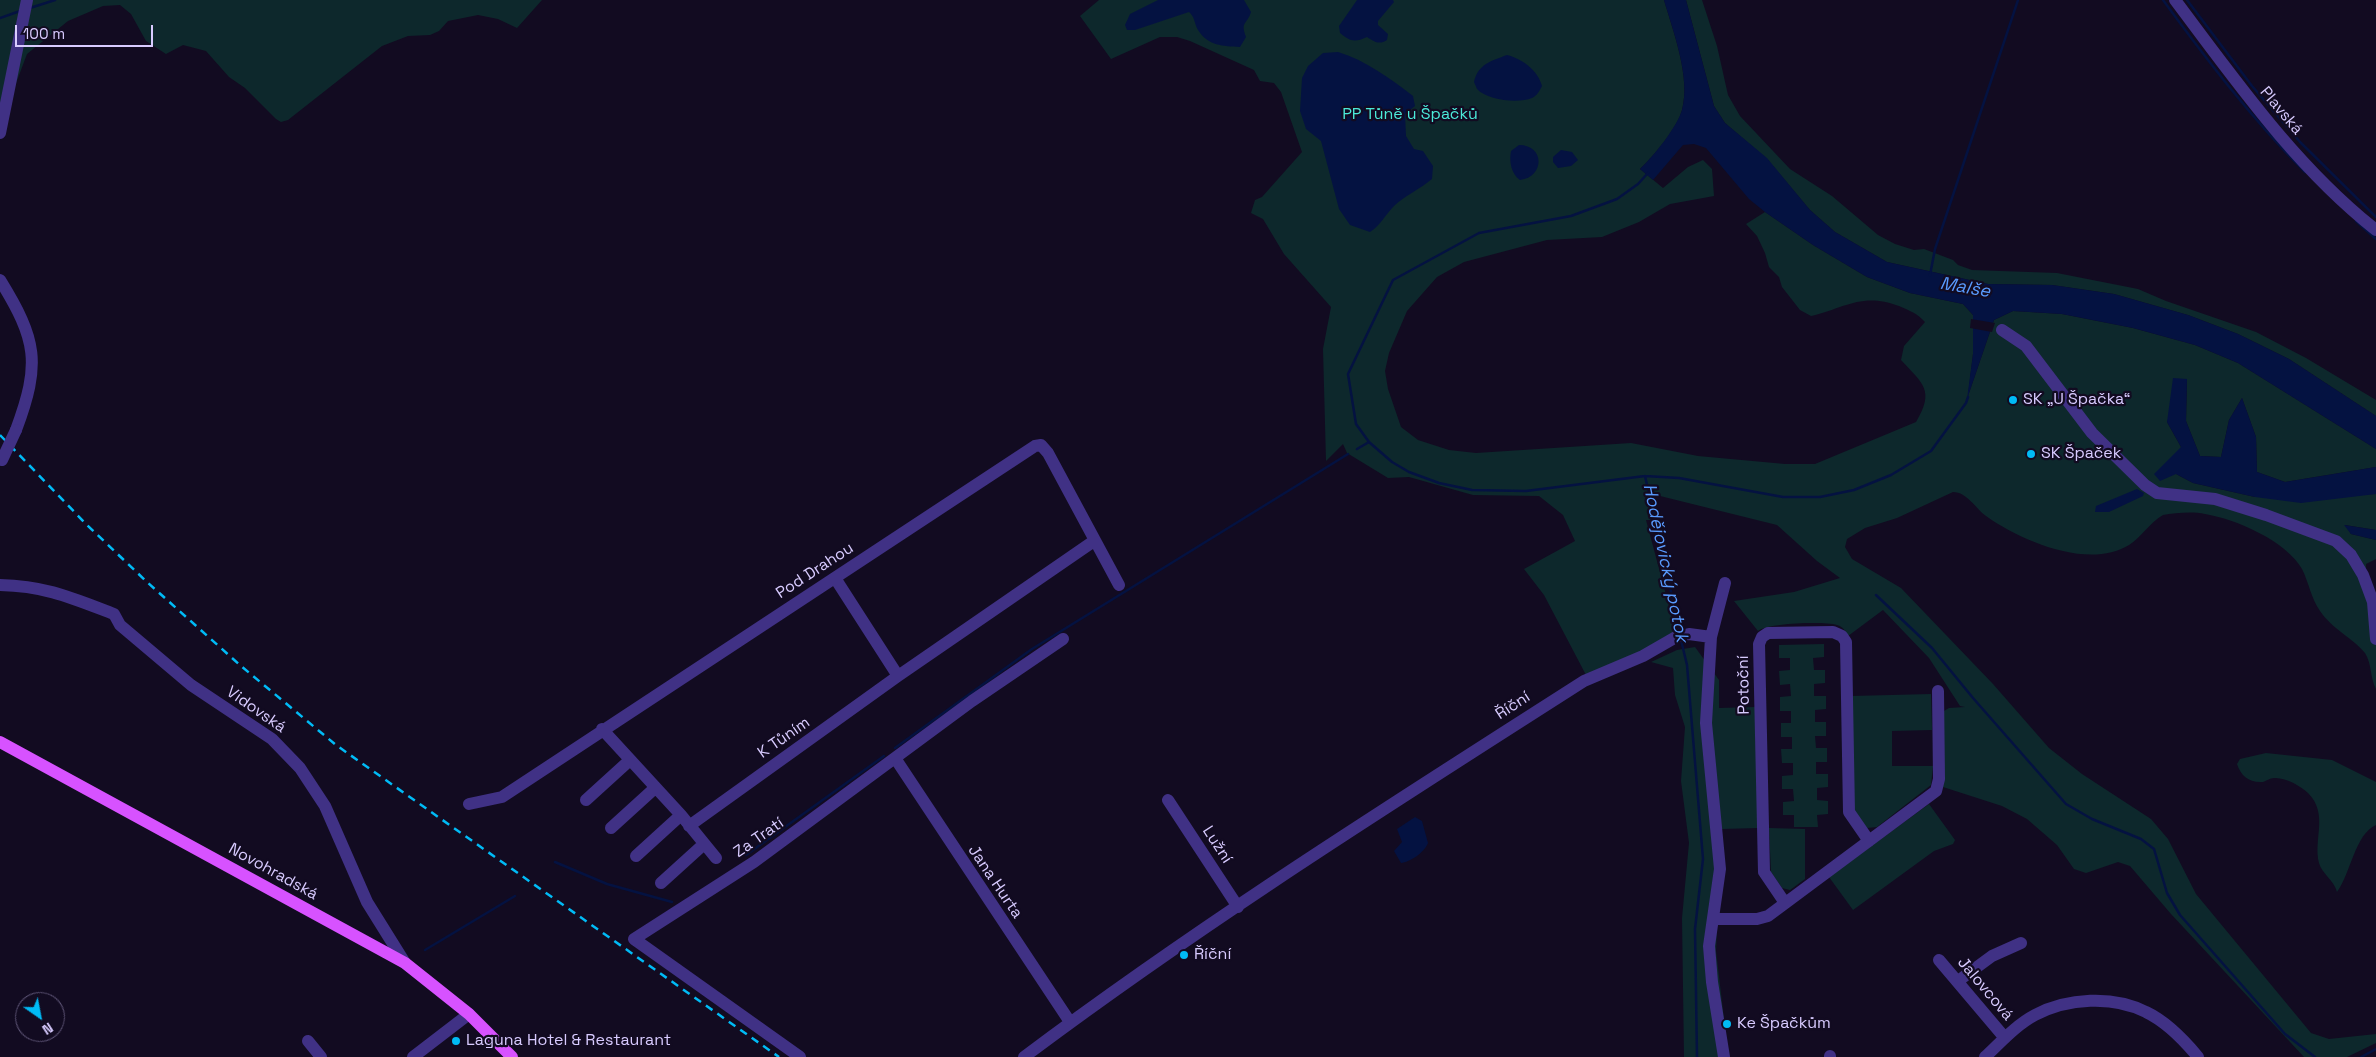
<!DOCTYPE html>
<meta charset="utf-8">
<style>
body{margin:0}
#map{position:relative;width:2376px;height:1057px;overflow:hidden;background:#120b21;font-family:"Space Grotesk",sans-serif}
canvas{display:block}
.north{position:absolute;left:15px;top:992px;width:50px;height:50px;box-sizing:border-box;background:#120b21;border:1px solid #61587a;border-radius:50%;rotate:147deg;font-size:14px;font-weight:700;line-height:20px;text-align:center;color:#d8cbff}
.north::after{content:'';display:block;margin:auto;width:18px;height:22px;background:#00bbf6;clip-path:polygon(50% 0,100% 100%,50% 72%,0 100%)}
.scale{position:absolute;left:15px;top:25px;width:138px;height:22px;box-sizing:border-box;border:2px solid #d8cbff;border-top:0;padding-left:6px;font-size:15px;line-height:18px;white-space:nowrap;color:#d8cbff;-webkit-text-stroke:4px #120b21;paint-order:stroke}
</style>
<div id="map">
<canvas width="2376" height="1057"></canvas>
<div class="north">N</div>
<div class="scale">100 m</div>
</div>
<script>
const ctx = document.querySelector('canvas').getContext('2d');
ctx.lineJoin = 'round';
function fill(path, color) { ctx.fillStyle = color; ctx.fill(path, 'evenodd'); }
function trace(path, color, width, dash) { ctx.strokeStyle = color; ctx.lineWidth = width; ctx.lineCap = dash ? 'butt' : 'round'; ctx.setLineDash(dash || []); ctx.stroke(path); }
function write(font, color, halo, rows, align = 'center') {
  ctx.font = font + ' "Space Grotesk",sans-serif'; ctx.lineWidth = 4.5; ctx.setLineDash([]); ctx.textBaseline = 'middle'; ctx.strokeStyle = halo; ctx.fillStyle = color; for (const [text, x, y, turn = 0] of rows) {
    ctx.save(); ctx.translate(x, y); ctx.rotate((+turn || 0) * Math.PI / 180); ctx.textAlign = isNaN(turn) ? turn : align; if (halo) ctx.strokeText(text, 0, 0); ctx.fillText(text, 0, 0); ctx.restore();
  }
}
fill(new Path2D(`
 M0,0H542L517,28L498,19L478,15L448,21L439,31L430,35L408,36L382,46L288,120L281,122L276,119L245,88L229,77L206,51L183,45L166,54L146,41L131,14L120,5L103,6L68,21L27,54L3,118L0,120Z
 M1099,0H1664C1673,31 1691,78 1682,110C1678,127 1653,157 1640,169L1663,188L1688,167L1703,160L1712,169L1714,196L1670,204L1639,222L1602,237L1547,240L1464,262L1437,277L1407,311L1389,353L1385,371L1388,389L1401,427L1418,440L1449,450L1476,453L1631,443L1698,456L1785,464H1815L1916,422C1935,390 1923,384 1901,360L1904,346L1925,322C1917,313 1910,311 1899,306C1862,292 1845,308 1811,316L1800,310L1782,287L1779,277L1769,267L1765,253L1757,236L1746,224L1765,212L1813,245L1867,277L1910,293L1963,304L1973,315V354L1968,396L1994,320L2013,311L2062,314L2133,328L2195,345L2238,363L2376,449V467L2285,482L2257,472L2256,437L2242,398L2229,420L2221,457L2200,456L2186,421L2187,379L2167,422L2181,447L2176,474L2193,483L2255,497L2376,494V530L2345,525L2351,534L2376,540V559L2366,564V570L2376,596V689C2370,678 2372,664 2365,653C2354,639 2332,629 2320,611C2311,598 2309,583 2302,569C2286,541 2236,519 2205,514C2192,511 2175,513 2163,515C2149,523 2142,537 2129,545C2089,570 2021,541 1986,516C1976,509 1967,492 1953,492L1897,518L1865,528L1847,539L1845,547L1852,559L1901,588L1993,684L2049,748L2082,774L2151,819L2168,839L2196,894L2311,1033L2329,1039L2376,1034V1043L2347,1057H2304L2171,914L2130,866L2118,862L2086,873L2074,869L2057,845L2027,819L2002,806L1943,787L1944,711L1949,708L1965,707L1960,706L1929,658L1883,610L1848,636C1846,631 1843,627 1837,625C1824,621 1768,623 1758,631L1734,601L1794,592L1840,578L1817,561L1777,525L1652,494L1658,520H1646L1676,632L1636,654L1586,675L1544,595L1524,569L1575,541L1563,515L1539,496L1473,495L1409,477L1388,478L1347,453L1343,444L1326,461L1323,349L1331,307L1284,254L1263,219L1251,213L1255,200L1262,197L1302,152L1281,92L1274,83L1260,81L1254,70L1190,41L1177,37H1160L1111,59L1080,16Z
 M1686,0H1702L1717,46L1728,95L1740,116L1790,169L1832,196L1878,235L1895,244L1914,250L1924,249L1953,260L1958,265L1972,270L2057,273L2138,289L2166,301L2256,332L2306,358L2376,400V416L2289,359L2238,334L2188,315L2114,294L2052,285L1988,284L1887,262L1835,232L1810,210L1767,159L1725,123L1714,106Z
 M1824,644V657L1813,658L1814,670H1825V683L1814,684V696H1826V709L1815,710V722H1826V736H1815L1816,748H1827V762H1816V774H1828V787L1817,788V800L1828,801V814L1817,815L1818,827H1794V815H1783V802L1794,801L1793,789H1782V776L1793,775V763H1782L1781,749H1792V737H1781V723H1791V711H1780V697L1791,696L1790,684L1780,685L1779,671L1790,670V658H1779V645Z
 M1695,647L1719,680V708L1755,707L1758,828L1722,829L1716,951L1724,1019V1057H1684L1682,918L1689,843L1681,781L1685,727L1675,695L1673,668L1651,662L1677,650Z
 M1931,694L1932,730L1892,731V766H1933L1931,785L1877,827L1867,828L1854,812L1851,696Z
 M2266,753L2332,760L2376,782V825C2355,834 2351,873 2337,892C2334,880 2322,874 2319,863C2313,839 2329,814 2308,793C2301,786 2285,777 2274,778C2270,778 2266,781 2263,782C2249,783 2241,776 2237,764L2240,759Z
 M1929,804L1955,840L1953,844L1934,851L1853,910L1829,877Z
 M1769,828L1805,829V879L1790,890L1782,888L1771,872Z`), '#0d282c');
fill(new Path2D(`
 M1158,0H1244L1251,12C1247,25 1240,21 1246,37L1240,47C1223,46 1208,46 1198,30C1194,23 1195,17 1189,12L1135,30H1127L1125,25L1130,14Z
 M1357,0H1393L1394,2L1378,21V25L1388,34L1387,40C1379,45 1375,42 1367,37C1354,43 1350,41 1340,33L1339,26Z
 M1664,0H1686L1714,106L1725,123L1767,158L1810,210L1835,232L1887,262L1988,284L2052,285L2114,294L2188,315L2238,334L2289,359L2376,416V449L2238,363L2195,345L2133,328L2062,314L2013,311L1994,320L1967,399L1973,354V315L1963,304L1910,293L1867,277L1813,245L1765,212L1749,199L1706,148L1694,144L1683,145L1653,180L1640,169C1653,157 1677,127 1682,110C1691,78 1673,31 1664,0Z
 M1338,52C1365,60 1391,79 1413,96L1415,106L1405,114L1406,136L1414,149L1423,151L1433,166L1432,179C1420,189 1406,195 1394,206C1385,215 1381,225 1370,232L1350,225L1339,209L1321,141L1306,129L1300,111L1302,78L1308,66L1323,53Z
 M1507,55C1522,59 1538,70 1542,86C1540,90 1537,96 1532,98C1518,104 1487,100 1477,89L1474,82C1478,64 1491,61 1507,55Z
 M1519,145C1545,145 1545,177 1520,180C1511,174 1509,161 1511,151Z
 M1561,150L1572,152L1578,160L1571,166L1558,168L1553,162V157Z
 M2173,378L2187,379L2186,421L2200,456L2221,457L2229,420L2242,398L2256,437L2257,472L2285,482L2376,467V494L2301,503L2255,497L2193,483L2176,474L2160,481L2154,474L2181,447L2167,422Z
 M2137,489L2144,493L2143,496L2109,512H2095L2096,506Z
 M2344,525L2376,530V540L2351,534Z
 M1415,817L1422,821L1428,843C1424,853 1410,862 1401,863L1394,851L1402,842L1397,829Z`), '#041241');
fill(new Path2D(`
 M1971,319L1995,323L1992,332L1970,328Z`), '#120b21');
trace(new Path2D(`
 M2163,0C2207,60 2252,119 2305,172
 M2187,0L2252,86L2300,142L2376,217
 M30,8L55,0
 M0,18L20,11
 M2356,221L2376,239
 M1930,275L1935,249L2018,0
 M1357,449L1369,442
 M1645,476L1526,491L1472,490L1439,483L1409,472L1392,462L1369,442L1356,424L1348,374L1393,280L1479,233L1571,216L1617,199L1638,184L1648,173
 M1876,595L1932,648L1973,698L2066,804L2092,819L2141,839L2154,849L2167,893L2180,915L2285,1034L2315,1057
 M1680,632L1645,476L1679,478L1783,497H1820L1854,490L1891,475L1931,451L1966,403L1968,397
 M1681,640L1687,665L1703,859L1695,929L1697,1057
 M895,748L1032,649L1348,454
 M746,855L884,756
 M555,862L607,884L672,902
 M425,950L515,896
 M2361,1057L2376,1049`), '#041241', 2.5);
trace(new Path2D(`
 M2175,0C2236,81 2295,166 2376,230
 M0,133L27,0
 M0,280C37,340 41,363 16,430
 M2002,330L2026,346L2092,433L2145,485L2157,493L2215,499L2266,515L2336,541L2351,555L2363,575L2373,602L2376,639
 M835,578L898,676
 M0,585C46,586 72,598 114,614L120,625L191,685L272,739L300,768L325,806L367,902L405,963
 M602,729L681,815L716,858
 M895,758L1070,1022
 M586,800L630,760
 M1168,800L1238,907
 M469,804L502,797L1035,446L1041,445L1048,453L1119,585
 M689,826L898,676L1094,541
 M611,828L655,788
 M636,856L681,815
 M661,883L704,844
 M1785,903L1764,872L1759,644L1762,637L1768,633L1833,632L1842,636L1846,642L1849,812L1869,841
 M1713,919H1757L1768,916L1936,791L1939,779L1938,691
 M1939,960L2005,1038
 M1958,981L1992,956L2021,943
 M308,1041L321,1057
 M1830,1056V1057
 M413,1057L469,1014
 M800,1057L634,939L754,862L972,701L1063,639
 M1024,1057C1204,922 1395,802 1584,681L1643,656L1676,637L1689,634L1711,637
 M1724,1057L1712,982L1709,946L1720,869L1706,723L1711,637L1725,583
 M1985,1057C2000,1043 2016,1025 2035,1015C2067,998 2113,995 2146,1012C2167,1022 2184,1040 2198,1057`), '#403185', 12);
trace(new Path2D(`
 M0,742L405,963L469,1014L512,1057`), '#d752ff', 12);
trace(new Path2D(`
 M0,435L86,524L147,582L241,666L336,745L779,1057`), '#00bbf6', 2.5, [8, 6]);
trace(new Path2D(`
 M2,460L16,430`), '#403185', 12);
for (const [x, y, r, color] of [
 [2013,400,5,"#00bbf6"],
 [2031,454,5,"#00bbf6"],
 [1184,955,5,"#00bbf6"],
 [1727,1024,5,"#00bbf6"],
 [456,1041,5,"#00bbf6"]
]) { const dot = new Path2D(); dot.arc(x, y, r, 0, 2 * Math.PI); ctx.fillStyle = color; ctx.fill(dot); trace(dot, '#120b21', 2); }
write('16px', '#d8cbff', '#120b21', [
 ["Plavská",2281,111,50],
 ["Pod Drahou",815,571,-33],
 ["Potoční",1744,685,-91],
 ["Říční",1513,706,-33],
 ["Vidovská",256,710,35],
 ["K Tůním",784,738,-35],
 ["Za Tratí",759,838,-35],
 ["Lužní",1217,845,57],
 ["Novohradská",273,872,29],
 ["Jana Hurta",995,882,56],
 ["Jalovcová",1985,989,50]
]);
write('16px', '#4bead9', '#120b21', [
 ["PP Tůně u Špačků",1410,115]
]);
write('16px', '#d8cbff', '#120b21', [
 ["SK „U Špačka“",2023,400],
 ["SK Špaček",2041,454],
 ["Říční",1194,955],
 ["Ke Špačkům",1737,1024],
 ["Laguna Hotel & Restaurant",466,1041]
], 'left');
write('italic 18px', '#599bff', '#120b21', [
 ["Malše",1965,288,10],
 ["Hodějovický potok",1665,563,78]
]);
</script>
